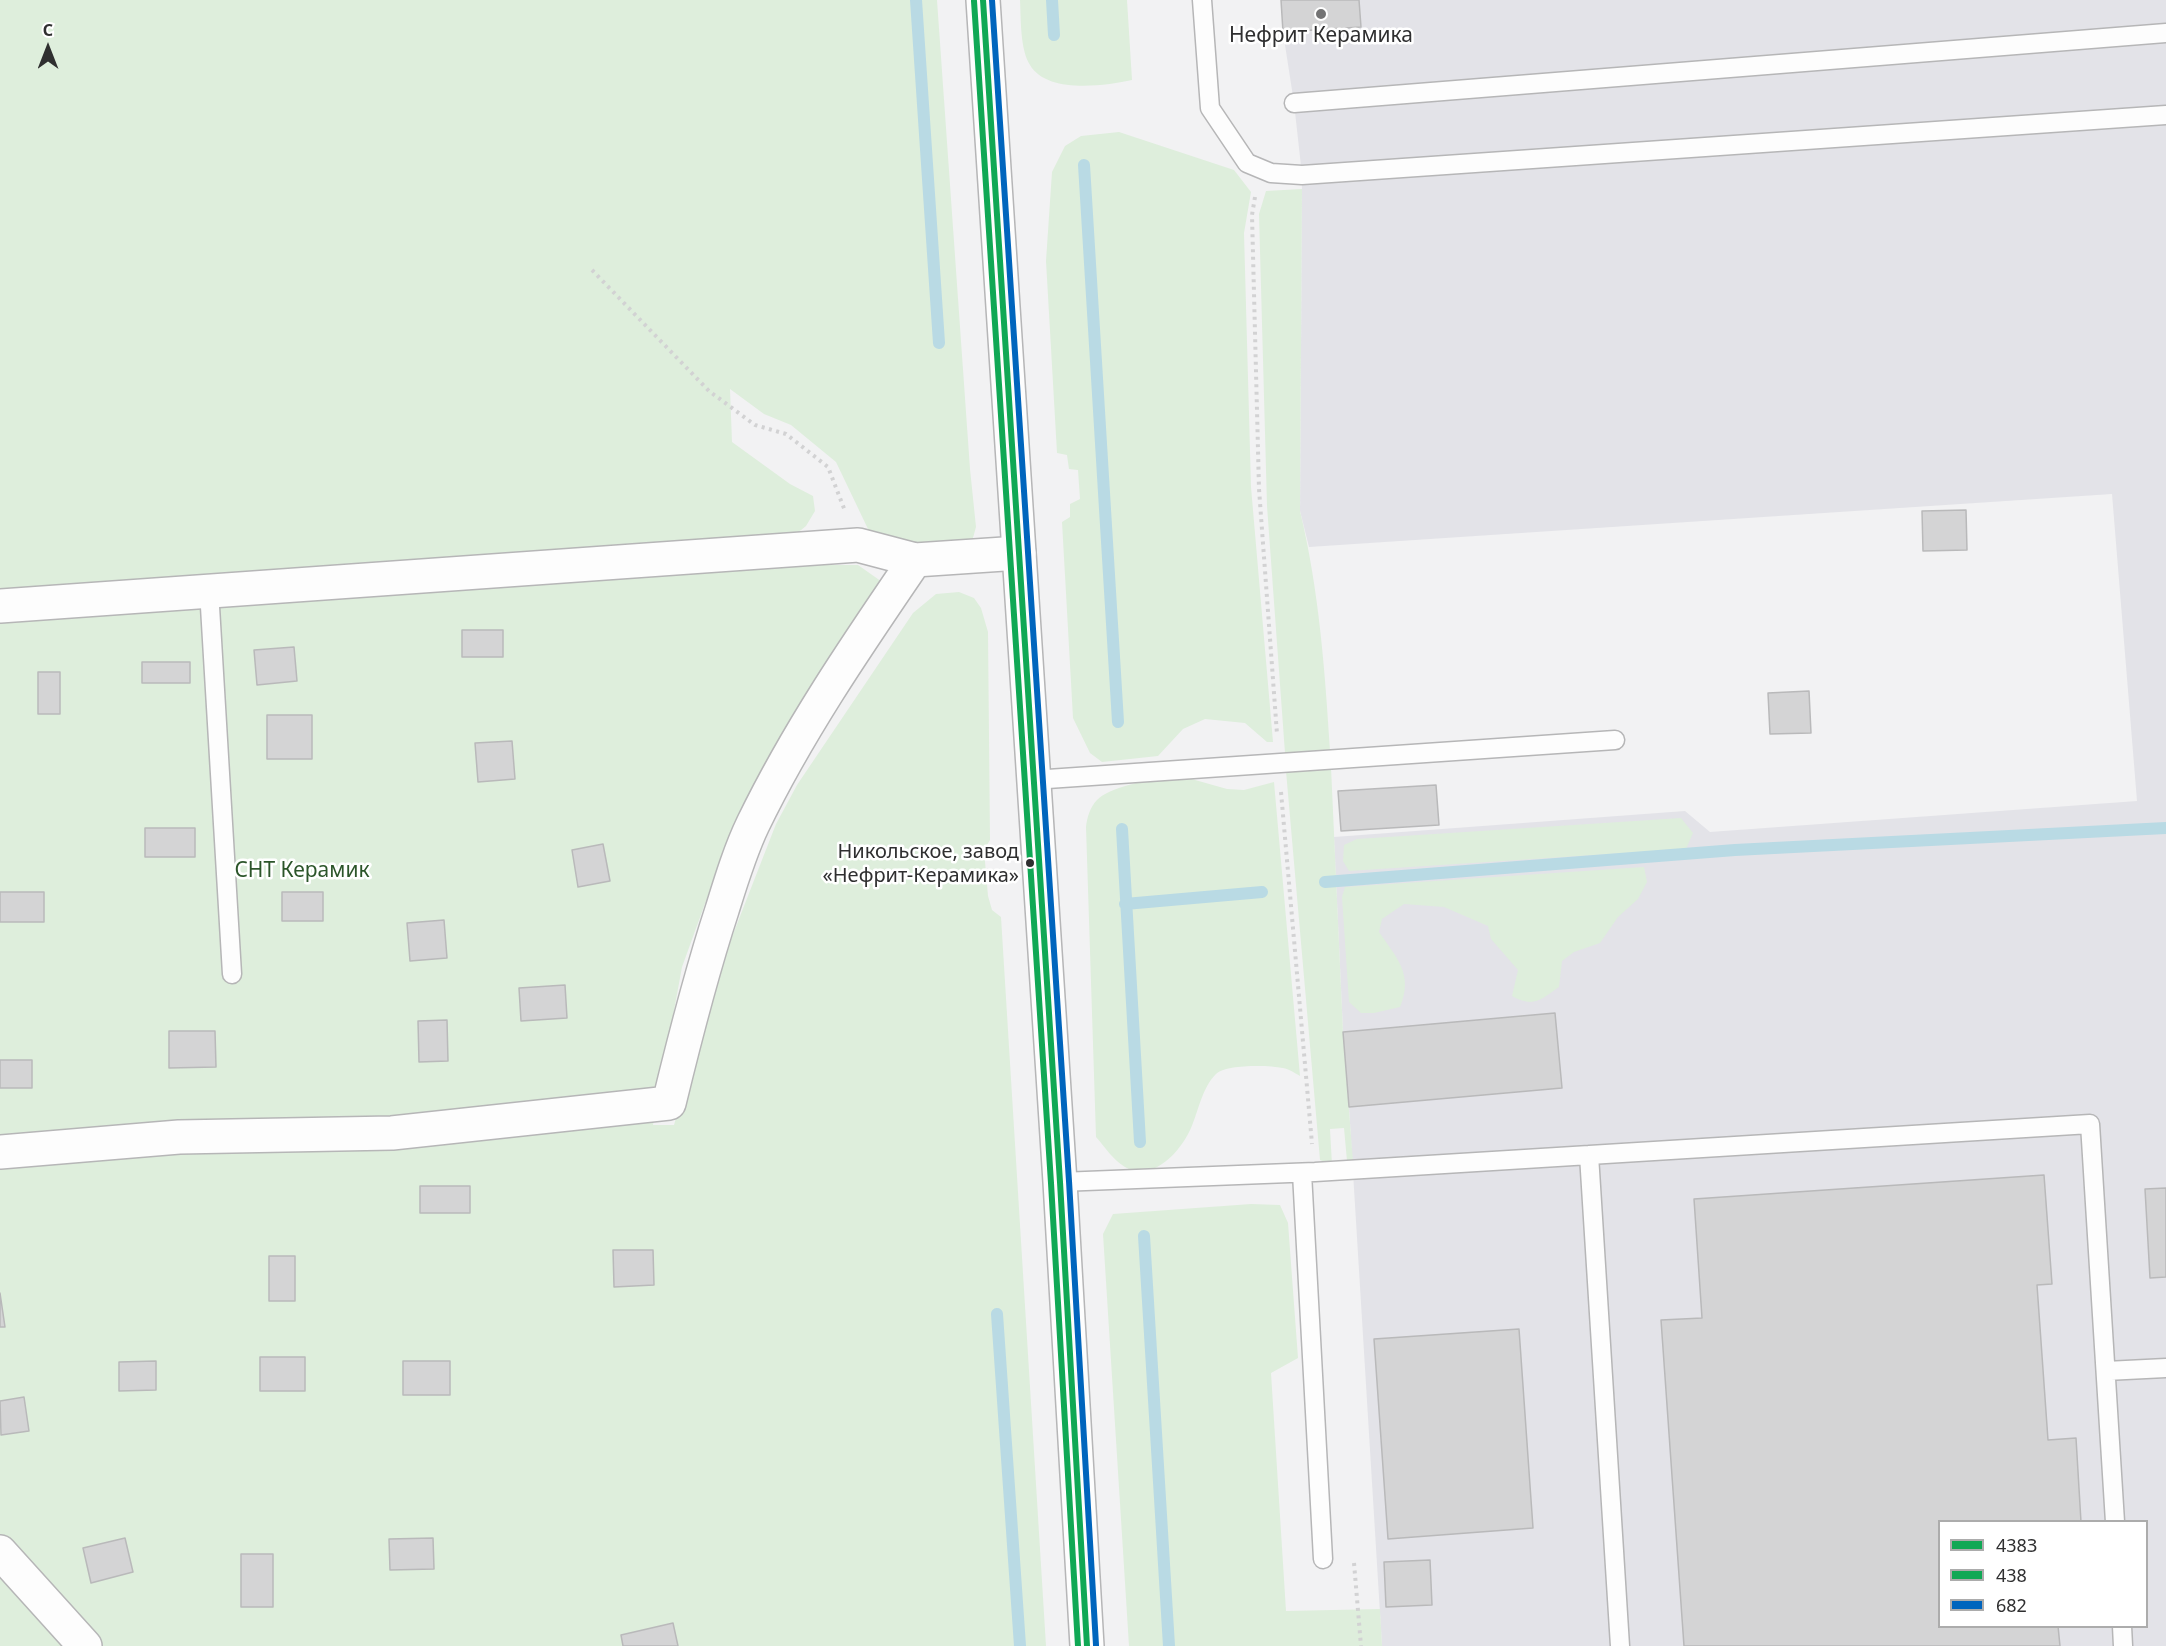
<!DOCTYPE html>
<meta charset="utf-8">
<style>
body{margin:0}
#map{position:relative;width:2166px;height:1646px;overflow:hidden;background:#f2f2f3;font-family:"Noto Sans",sans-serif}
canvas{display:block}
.legend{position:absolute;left:1938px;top:1520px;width:210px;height:108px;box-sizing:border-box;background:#fff;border:2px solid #acacac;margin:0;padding:8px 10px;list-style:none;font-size:18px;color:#2f2f30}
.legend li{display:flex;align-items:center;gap:12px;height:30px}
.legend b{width:30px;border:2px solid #acacac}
.north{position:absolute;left:18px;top:18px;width:60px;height:60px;-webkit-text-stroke:4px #fff;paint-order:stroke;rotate:0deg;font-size:16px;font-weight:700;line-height:24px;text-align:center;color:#2f2f30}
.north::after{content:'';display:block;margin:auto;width:21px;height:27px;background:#2f2f30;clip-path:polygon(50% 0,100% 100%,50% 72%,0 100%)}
</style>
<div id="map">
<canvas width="2166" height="1646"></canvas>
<ul class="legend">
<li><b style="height:8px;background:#10a855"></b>438З</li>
<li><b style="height:8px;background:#10a855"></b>438</li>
<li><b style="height:8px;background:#0065bd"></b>682</li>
</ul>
<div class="north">С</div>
</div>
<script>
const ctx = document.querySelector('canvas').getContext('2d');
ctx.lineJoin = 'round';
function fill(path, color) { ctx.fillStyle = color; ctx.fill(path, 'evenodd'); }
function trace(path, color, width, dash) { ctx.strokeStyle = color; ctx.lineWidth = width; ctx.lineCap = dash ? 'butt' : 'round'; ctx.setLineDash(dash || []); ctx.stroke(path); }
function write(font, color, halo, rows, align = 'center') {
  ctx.font = font + ' "Noto Sans",sans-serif'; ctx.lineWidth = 5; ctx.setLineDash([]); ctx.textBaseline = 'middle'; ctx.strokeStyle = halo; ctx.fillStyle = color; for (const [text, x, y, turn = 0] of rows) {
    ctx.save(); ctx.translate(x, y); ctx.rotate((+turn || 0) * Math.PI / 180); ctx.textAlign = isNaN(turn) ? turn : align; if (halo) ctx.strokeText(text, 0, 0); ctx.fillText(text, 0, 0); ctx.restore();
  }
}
fill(new Path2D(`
 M1281,0H2166V1646H1382L1349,1107L1562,1088L1555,1013L1343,1032L1334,837L1685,811L1710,832L2137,801L2112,494L1309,547L1300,511L1302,175L1294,103L1283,32ZM1940,1522H2146V1626H1940Z`), '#e3e3e8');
fill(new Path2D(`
 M0,0H937L970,469L976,527L969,552L888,546L868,529L836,462L791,425L764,414L730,389L732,442L790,484L813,496L815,511L806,526L795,535L769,565H858L885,584L813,692L732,829L682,967L653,1125H674L714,983L776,824L797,785L913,613L936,594L959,592L974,598L981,608L988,632L990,840L984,850L988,896L992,910L1001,917L1046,1646H0Z
 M1020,0H1127L1132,80C1104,86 1047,94 1030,65C1020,49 1021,19 1020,0Z
 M1119,132L1234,170L1251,192L1244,233L1251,487L1273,742H1267L1245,723L1205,719L1183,729L1158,756L1102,762L1090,753L1073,718L1062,522L1070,517V504L1080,499L1078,470L1069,469L1067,455L1057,453L1046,261L1052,172L1065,146L1081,136Z
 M1302,189L1300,511C1319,590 1325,670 1330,751L1285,753L1267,506L1259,214L1266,191Z
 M1331,767L1343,1032L1353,1162L1347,1161L1344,1128L1330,1129L1332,1165L1320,1160L1286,771Z
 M1164,776L1188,778L1227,789L1244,790L1274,782L1300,1076C1295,1073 1289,1069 1283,1068C1269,1065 1226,1064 1216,1074C1202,1088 1199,1109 1191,1128C1181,1151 1153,1183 1125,1167C1113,1160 1105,1147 1096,1137L1086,827C1087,818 1090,807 1097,800C1109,787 1147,781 1164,776Z
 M1681,818L1693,833L1686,849L1349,871L1343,861L1344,845L1357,839Z
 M1644,867L1647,882L1638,899L1618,917L1600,943L1574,952L1562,961L1559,987C1540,1000 1534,1008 1512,996L1518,970L1491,939L1488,926L1444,907L1404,904L1382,919L1379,932C1396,957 1414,974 1400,1007L1374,1013H1361L1349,1002L1342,897L1345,887Z
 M1251,1204L1280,1205L1288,1223L1298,1358L1271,1373L1286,1611L1380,1609L1382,1646H1129L1103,1234L1113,1214Z`), '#deeedc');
trace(new Path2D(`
 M916,0L939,343
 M1052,0L1054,35
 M1084,165L1118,722
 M1122,829L1140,1142
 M1325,882L1735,850L2166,828
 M1125,904L1262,892
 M1144,1236L1169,1646
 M997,1314L1020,1646`), '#b9dae4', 12);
const building = new Path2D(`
 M1281,0H1359L1361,27L1283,32Z
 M1966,510L1967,550L1923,551L1922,511Z
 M462,630H503V657H462Z
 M294,647L297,681L257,685L254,650Z
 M142,662H190V683H142Z
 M38,672H60V714H38Z
 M1809,691L1811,733L1770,734L1768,693Z
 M267,715H312V759H267Z
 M512,741L515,779L478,782L475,743Z
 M1436,785L1439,825L1341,831L1338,791Z
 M145,828H195V857H145Z
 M603,844L610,881L578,887L572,850Z
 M0,892H44V922H0Z
 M282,892H323V921H282Z
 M444,920L447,958L410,961L407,923Z
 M565,985L567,1018L521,1021L519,988Z
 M1555,1013L1562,1088L1349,1107L1343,1032Z
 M447,1020L448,1061L419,1062L418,1021Z
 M169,1031H215L216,1067L169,1068Z
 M0,1060H32V1088H0Z
 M2044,1175L2052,1284L2037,1285L2048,1440L2076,1438L2081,1522H1940V1626H2058L2060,1646H1684L1661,1320L1702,1318L1694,1199Z
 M420,1186H470V1213H420Z
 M2166,1188V1277L2150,1278L2145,1189Z
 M613,1250H653L654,1285L614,1287Z
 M269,1256H295V1301H269Z
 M0,1293L5,1327H0Z
 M1519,1329L1533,1528L1388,1539L1374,1339Z
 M260,1357H305V1391H260Z
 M156,1361V1390L119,1391V1362Z
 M403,1361H450V1395H403Z
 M24,1397L29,1431L1,1435L0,1401Z
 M125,1538L133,1572L91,1583L83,1548Z
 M433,1538L434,1569L390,1570L389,1539Z
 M241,1554H273V1607H241Z
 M1430,1560L1432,1605L1386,1607L1384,1562Z
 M673,1623L678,1646H623L621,1635Z`);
fill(building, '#d4d4d5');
trace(building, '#b9b9ba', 1.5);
const service = new Path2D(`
 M1202,0L1210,108L1247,163L1271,173L1302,175L2166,115
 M1294,103L2166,33
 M209,590L232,974
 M1033,780L1615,740
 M1589,1155L1620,1646
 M1302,1173L1323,1559
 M1060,1182L1315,1172L2090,1124L2115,1522
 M2106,1371L2166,1368
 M2122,1626L2123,1646`);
const minor = new Path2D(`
 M0,606L858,545L915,560
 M0,1152L179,1137L392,1133L669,1103C685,1037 701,974 722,910C731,881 740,851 753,824C798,731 857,645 915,560L1019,553
 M0,1552L85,1646`);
const secondary = new Path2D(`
 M983,0L1060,1182L1087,1646`);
trace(service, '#b6b6b7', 21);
trace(minor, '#b6b6b7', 36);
trace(secondary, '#b6b6b7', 36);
trace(new Path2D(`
 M1255,197L1252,215L1259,489L1277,734
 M592,270L709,391L755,425L786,434L828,467L845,511
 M1281,792L1312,1144
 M1354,1563L1361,1646`), '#d2d2d3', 4, [3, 4.5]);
trace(service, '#fdfdfd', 18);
trace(minor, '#fdfdfd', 33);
trace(secondary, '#fdfdfd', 33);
trace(new Path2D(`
 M983,0L1060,1182L1087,1646`), '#10a855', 6);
trace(new Path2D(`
 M974,1L1051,1183L1078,1646`), '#10a855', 6);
trace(new Path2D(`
 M992,0L1069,1181L1096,1645`), '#0065bd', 6);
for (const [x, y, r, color] of [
 [1321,14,6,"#737374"],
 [1030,863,5,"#2f2f30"]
]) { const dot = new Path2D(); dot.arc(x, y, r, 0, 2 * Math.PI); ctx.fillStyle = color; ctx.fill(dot); trace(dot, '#fff', 2); }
write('20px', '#2f2f30', '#fff', [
 ["Никольское, завод",1019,852],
 ["«Нефрит-Керамика»",1019,876]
], 'right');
write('21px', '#2f2f30', '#fff', [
 ["Нефрит Керамика",1321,36]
]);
write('21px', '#2c552a', '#fff', [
 ["СНТ Керамик",302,871]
]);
</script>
